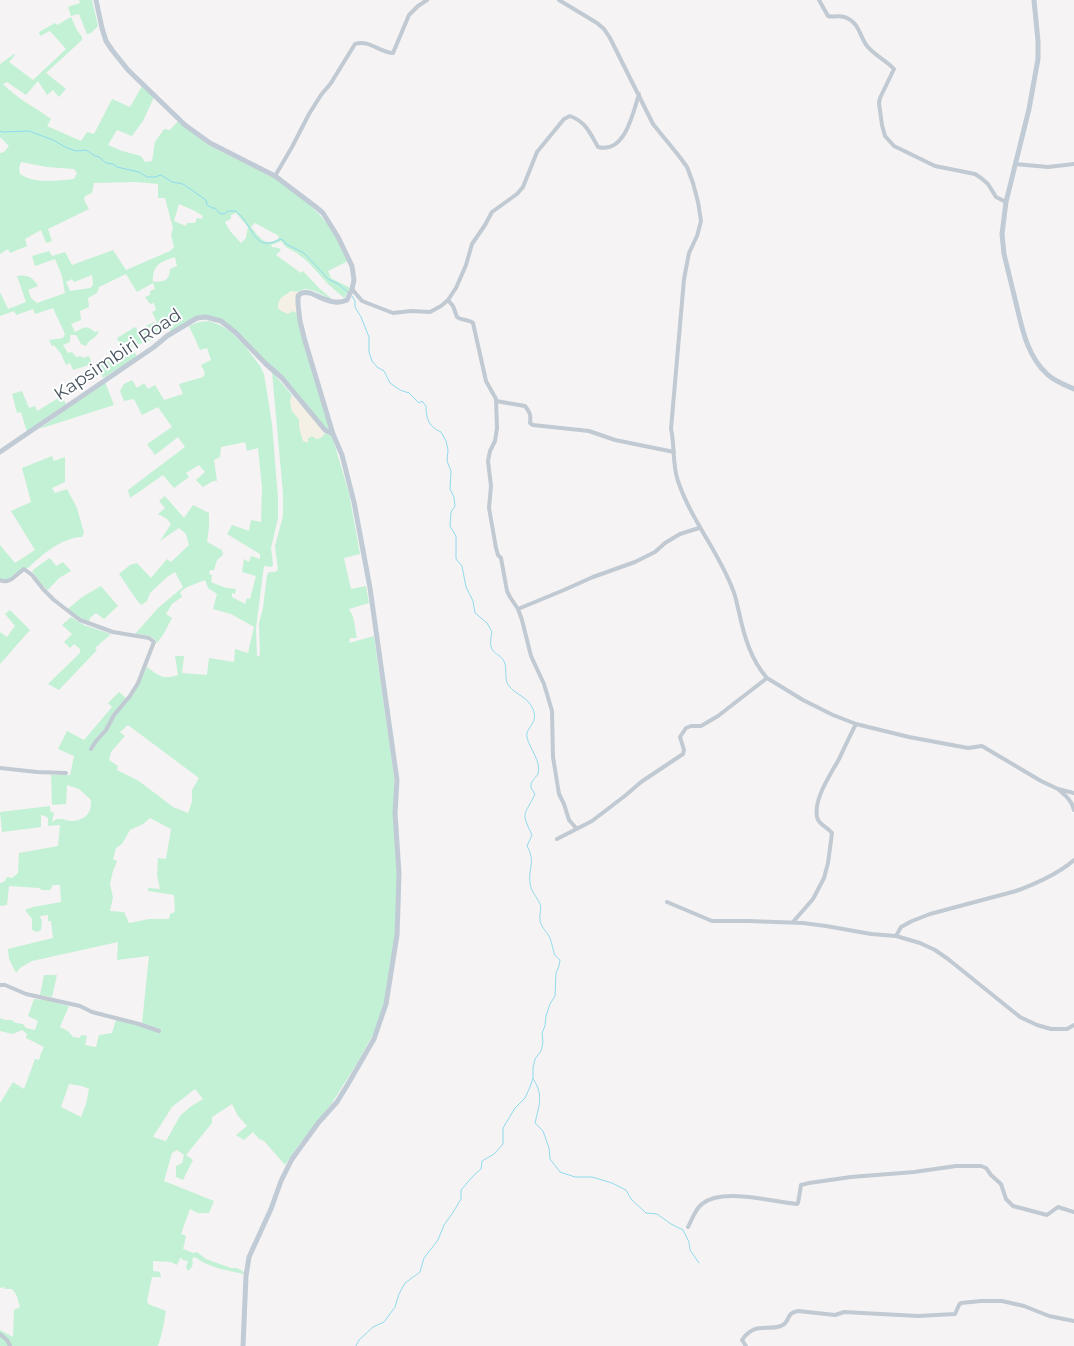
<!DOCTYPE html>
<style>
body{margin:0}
canvas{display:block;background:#f5f3f3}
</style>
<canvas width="1074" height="1346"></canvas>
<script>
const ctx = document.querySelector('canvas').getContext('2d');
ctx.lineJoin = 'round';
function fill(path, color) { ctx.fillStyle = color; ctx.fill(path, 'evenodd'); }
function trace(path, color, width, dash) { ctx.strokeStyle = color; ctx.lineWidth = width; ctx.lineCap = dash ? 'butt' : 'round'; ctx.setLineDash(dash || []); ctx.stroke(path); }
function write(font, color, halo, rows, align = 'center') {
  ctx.font = font + ' Montserrat,sans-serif'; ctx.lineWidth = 4; ctx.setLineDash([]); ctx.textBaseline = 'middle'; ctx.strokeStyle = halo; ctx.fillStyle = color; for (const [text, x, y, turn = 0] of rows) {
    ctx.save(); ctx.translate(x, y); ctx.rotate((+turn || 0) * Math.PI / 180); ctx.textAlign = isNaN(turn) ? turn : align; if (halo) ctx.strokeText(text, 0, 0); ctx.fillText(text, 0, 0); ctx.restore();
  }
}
fill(new Path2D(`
 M79,0H92L98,26L91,33L87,34L79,14L71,16L68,7L80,3Z
 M71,17L77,30L82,37V40L46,73L66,89L59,97L53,90L47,95L38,81L26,95L7,82L3,84C17,99 35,107 51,119L47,126L81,141L87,132L94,134L112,99L130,107L142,86L154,97L143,121L132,136L117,130L108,145L122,151L141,156L145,162L152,161L155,142L164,129L170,130L178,121L208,145L274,178L308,203L319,214L330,227L348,261L328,271L331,278L350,288L344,298L328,284L308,262L297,253L286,247L281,241L271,245L272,247L279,248L281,250L276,255L301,273L303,271L319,288L333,300C322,296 316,289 304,289C294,295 278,291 278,308L293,311L297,313L331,432L328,431L269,364L226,323L207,316L172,332L167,327L159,334L155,335L151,340L128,348L126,342L120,345L117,338L135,327L140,333C143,327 150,323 157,322L152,312L156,310L154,303L150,304L145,297L150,295V291L155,289L153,283L137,292L126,274L99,287L97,293L88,298L89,307L80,311L81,320L71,324L75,332C84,327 87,325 95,332L99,331C95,340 90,338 86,346L81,344L76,335H70V342L63,345L68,353L72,352L76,357L81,356L83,358L89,356L92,364L73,370L70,363L66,365L61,354L54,345L52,346L49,340L63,338L65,334L53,308L35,314L33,309L16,315L14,311L0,316V292L8,309L26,302L17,276C27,274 33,277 38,286L28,290L31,298L37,303L65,293L62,276L55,259L35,266L32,256L49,251L52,256L65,252L72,265L113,250L126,270L170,251L174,247L171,235L173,228L165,198H158V184L136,182L94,183L92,193L85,196L84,200L89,209L48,229L52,241L46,243L41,230L25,239L27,246L10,253L8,249L0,254V153L4,152L9,146L0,137V64L14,54L15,55L9,62L33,80L66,49L50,31L40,36L39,32L55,23L57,25ZM21,162L47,167L74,169L77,173L74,179C56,181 35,184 20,174L19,168ZM179,204L195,211L203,216L202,219L197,218L195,223H187L186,226L174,221ZM236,213L248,227L246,238L241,243L230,231L225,222L231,219V215ZM255,223L279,236L278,239C265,247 259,237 251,227ZM175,257L177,266L170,269C169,282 164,281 153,282C152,265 160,262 175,257ZM92,275L93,285L90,288L70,291L66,282L72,279L74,282Z
 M209,321L220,325L231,332L245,346L260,366L264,374L272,424L278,498V518L271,548L273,564L272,567L264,566L256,628L257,657L260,655L259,623L263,608L267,575L269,572H275L278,570L275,546L283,516V493L272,372L292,395L290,401L292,411L299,419V427L308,438L312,436L317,439L322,437L325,433L332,436L349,493L360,554L344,558L351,589L366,586L369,603L349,609C356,620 354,626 357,638H350L349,643L374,636L392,761L396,794L398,851L396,936L388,989L377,1027L359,1060L332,1103L298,1146L285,1165L264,1141L259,1139L253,1132L244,1140L236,1135L247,1126L238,1116L232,1104L212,1117V1123L186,1155L193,1160L183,1180L176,1177V1166L182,1163L184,1155L177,1150L172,1153L164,1181L214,1201L209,1213H198L190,1209L181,1234L186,1236L183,1249L193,1253L197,1252L206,1259L231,1268H237L244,1272V1274C229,1271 207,1267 195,1257L192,1259C194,1264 192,1268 188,1271L186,1267L188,1261L183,1260L181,1257L177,1265L171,1262L153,1261V1271L160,1272L161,1277H152L147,1301L148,1304L166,1311C164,1323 162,1335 158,1346H0V1330L13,1337L14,1310L20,1307L16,1294L12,1289H5L4,1287L0,1288V1103L13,1082L24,1089L35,1059L39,1060L41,1053L44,1047L26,1038L27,1034L22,1030L13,1034L0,1031V1018L5,1020H11L16,1023L23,1024L26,1028L35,1030L38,1021L28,1016L34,999L46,1000L69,1006L60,1027L68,1031L73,1037L80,1038L81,1035L87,1036L85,1045L96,1047L99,1035L112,1033L116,1020L143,1026L160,1032L161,1030L142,1023L149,956L117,960L118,942L32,961L20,968L16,973L9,959L8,949L53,938L51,921H48V915L40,916L42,922L41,930L37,932L32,930V919L25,910L33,907L61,902L60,885H53L50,890H42L39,888L9,886L7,905L0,906V883L4,882L7,877L12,878L18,873L19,853L58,846L60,825L48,826V818L45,816L41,815V827L2,832L0,812L50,806V811L54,813L52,822L57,819H63C71,823 84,821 89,812C91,809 91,803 91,800L79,789L67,785L66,804L52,805L51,775H70L74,756L58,749L67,731L84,740L112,707L108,703L119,692L126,698L106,728L96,738L93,744L97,741L116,714L133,695L147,667C159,676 163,680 178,675L175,656H184L182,673L207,675L209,658L234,662L235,649L248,653L254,627L231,614L213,609L217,594L208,588L205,580L187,587L180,592L182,597L172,604L166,614L172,618L163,635L157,643C153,634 143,635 135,634L158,608L183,587L175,572L167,577L150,593L147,601L141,605L136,599L119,574L130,565L137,563L151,578L167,559L171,562L189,545L186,534L179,528L160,541L171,524L167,519L158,514L165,508L159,501L165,496L184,518L193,505L209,513V528L207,542L222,550L223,555L217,560L214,570H210L209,574L212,575L211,582L226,588L236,589L235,594L232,593V597L245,604L247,598L250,599L256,576L242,572L244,559L249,562L251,556L260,559V554L227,534L232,525L249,531L251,520L261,522L262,487L258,448L247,451L245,442L221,447L220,457L214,460L217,481H213L203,487L196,480L205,472L199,465L186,473L189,477L174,488L163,475L130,498L128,490L185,447L178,437L155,455L147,444L172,427L158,407L142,415L134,399L124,401L120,391L124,384L132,380L137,388L144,383L148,389L155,385L164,400L183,394L179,384L203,377L205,373L201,365L211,360L207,348L200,350L189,326L199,322ZM128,725L199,778L192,790V802L188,813L173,807L139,781L117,770L118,766L109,760L111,752L125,736L120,732ZM150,818L171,829L166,859L158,858L157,875L160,889L148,888V891L174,895L175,912L170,914L169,919H149L129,923L124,912L110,911L113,897L110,884L113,871L117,861L113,859L116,848L122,844L130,830L143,824ZM69,1084L82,1086L89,1089L86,1104L81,1117L61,1107ZM195,1089L203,1099L190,1107L180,1116L166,1141L153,1137L172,1107Z
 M134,351L137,357L103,378L98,366L106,361L117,360Z
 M105,382L114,405L39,429Z
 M22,391L29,408L35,406L37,411L62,396L66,404L27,432L21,412L17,413L12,394Z
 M52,456L54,461L65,457V482L52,488L55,493L67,489L77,508L84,533L82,537C61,538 43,554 28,568H23L6,581L0,578V545L15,563L35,550L11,511L31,502L22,468Z
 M50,558L56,566L63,562L71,571L59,578L48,590L42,585L32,571L42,563Z
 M101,586L118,606L104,619L96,613L90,618L89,622L80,618L68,609L82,597Z
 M10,610L30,630L0,664V632L7,637L15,626L5,614Z
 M71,617L84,625L111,634L95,648L97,650L59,690L48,684L80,653V649L74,644L70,648L64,642L72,634L62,625Z
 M44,975H57L52,997L40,995Z`), '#c3f1d5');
fill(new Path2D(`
 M291,291L299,292C294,299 296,305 297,313L293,311L288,314L281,311L278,308C278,299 284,296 291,291Z
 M292,395C299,403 306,409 312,417C317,422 320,428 325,433L322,437L317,439L312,436L308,438V443L303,441L299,427V419L292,411L290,401Z`), '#f5f0e5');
trace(new Path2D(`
 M0,131L3,132L29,131L53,140L67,148L76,151L86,150L95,156L99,157L106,163L113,164L117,167L139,172L147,177H155L161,175L172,182L183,184L206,200L207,205L212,208H215L219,213L224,214L228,211H236C241,216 246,221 249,227C258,242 263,248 281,239L284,241L286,244L304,253L328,279L338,284L349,293
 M352,296L355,301V307L361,317L369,337V352L372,361L377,367L384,371L390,383L400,390L409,393L419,403L422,401L426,406C426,419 429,427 441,432L446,441L448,450L447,461L451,471L450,489L454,497L455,506L451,512L450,526L456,536V559L462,566L466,587L473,601L475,613L487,623L492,632C486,658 501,650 505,664C507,672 504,680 509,686C517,696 527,696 533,709C539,724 525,727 527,737C529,748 542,762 538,774C536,777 533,780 531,783V788L535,794C525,816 520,810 532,835L527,846C536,862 528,868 530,883C531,892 537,897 540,904C542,910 539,914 540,919C540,926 546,931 549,936C552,942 553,951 555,955C556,957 558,958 560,960L559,966L556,973L555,996L550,1004L546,1016L545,1026L542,1033L543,1042L541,1051L535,1059L533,1068V1078L530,1087L525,1098L515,1108L503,1128V1144L494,1154L482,1161L481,1169L474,1175L461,1190V1199L452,1214L444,1225L438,1240L424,1258L420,1272L405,1283L399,1294L395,1307L384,1322L373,1327L359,1340L356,1346
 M533,1079C544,1094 539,1106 535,1123L543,1131L549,1148L550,1159L560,1172L575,1177H592L612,1183L626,1190L631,1199L646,1213L657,1214L671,1224L683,1230L689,1242L690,1250L699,1263`), '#90daee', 1);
trace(new Path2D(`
 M559,0L597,23L604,29L610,38L653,124L679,156L687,167L693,183L698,202L701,221L697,236L689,253L684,279L671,429C675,446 672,464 678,481C691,520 719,552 733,590C736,597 737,605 739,612C744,636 751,660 767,678L803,700L833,715L856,724L909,737L968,748L982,746L1041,781L1058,789L1074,793
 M819,0L828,16C835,18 840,14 847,18C859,23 860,37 867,46C874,55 886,60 894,69L880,98L879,103L882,125L885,136L894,146L935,166L975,174L981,178L988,184L996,197L1006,202
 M1015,164L1048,167L1074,164
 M275,176L292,147L309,114L321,95L331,83L355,44C368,39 381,53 393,53L409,15L418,6L427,0
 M352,289L362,301L393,313L411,311L430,312L441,306L448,300L456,288L466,265L472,244L485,225L492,212L517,194L523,187L537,152L564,119L570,116C586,122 590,133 598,147C625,154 633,113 639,94
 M448,300L453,306L457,317C462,321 469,319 473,323L486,381L496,399L497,428L495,441L490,451L488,461L491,486L489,508L496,548L498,555L501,558L507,591L510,597L518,609L522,620L531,656L544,684L552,711L553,757L559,794L564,804L569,820L577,829
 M496,401L525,406C530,413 531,414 530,423L533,425L589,431L615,440L674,452
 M0,580C10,585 16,574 24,569L32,575L43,589L54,600L80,620L113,632L149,638L154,642L138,683L130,696L114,715L106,730L96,741L91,749
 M518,609L564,590L593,577L635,562L655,552L665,543L680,534L699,528
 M0,768L37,772L66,773
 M1059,790C1066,796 1072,801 1074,810
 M557,839L592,821L626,795L641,782L683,754L684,750L680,737L686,728L691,726H701L718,716L767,678
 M667,902L712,921H748L803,923L826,926L871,934L896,936L920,943L935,950L948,959L1020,1017L1037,1025L1051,1029H1067L1074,1025
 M793,922L813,899L824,878L828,863L832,833C828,828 821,825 818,820C811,802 831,774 839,759C845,747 850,735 856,724
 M896,936L901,927L912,921L930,914L1016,891C1035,884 1059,873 1074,860
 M0,985H5L26,994L80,1006L92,1012L139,1024L159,1031
 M688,1227C692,1220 695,1209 702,1204C722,1187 772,1202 797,1204L798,1203L801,1185L809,1183L851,1177L914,1172L956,1166H981L986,1168L991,1175L1001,1184L1006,1199L1013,1206L1047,1215L1058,1207L1074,1212
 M0,1334L7,1340L10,1346
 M746,1346L742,1340C754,1322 765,1331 781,1326C791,1322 785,1313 798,1311L835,1315L844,1312L918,1316L955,1314L959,1305L961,1303L981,1301H1002L1024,1306L1049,1316L1074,1321`), '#c1cad2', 4);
trace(new Path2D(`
 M96,0L102,28L106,41L112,50L128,70L185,125L210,143L275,176L316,207L323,213L338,237L352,266L354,280L352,289L347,300C334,306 323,298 310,293C305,292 301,292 298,296V304L300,321L305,341L333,434L342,455L354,502L370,588L397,780L395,813L399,873L398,906L397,935L386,1004L374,1039L348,1084L337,1102L319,1122L292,1159L281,1181L271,1209L249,1257L246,1276L243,1346
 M1034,0L1038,41V59L1029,109L1006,202L1002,234L1004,254C1008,270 1012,287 1016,303C1022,328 1027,356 1047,374C1054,381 1065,385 1074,389
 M0,452L154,347L167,336L197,318L206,317L221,321L235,332L266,364L282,378L325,430L333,434`), '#c1cbd6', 5);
write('18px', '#4a5661', '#fff', [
 ["Kapsimbiri Road",118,355,-34]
]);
</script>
